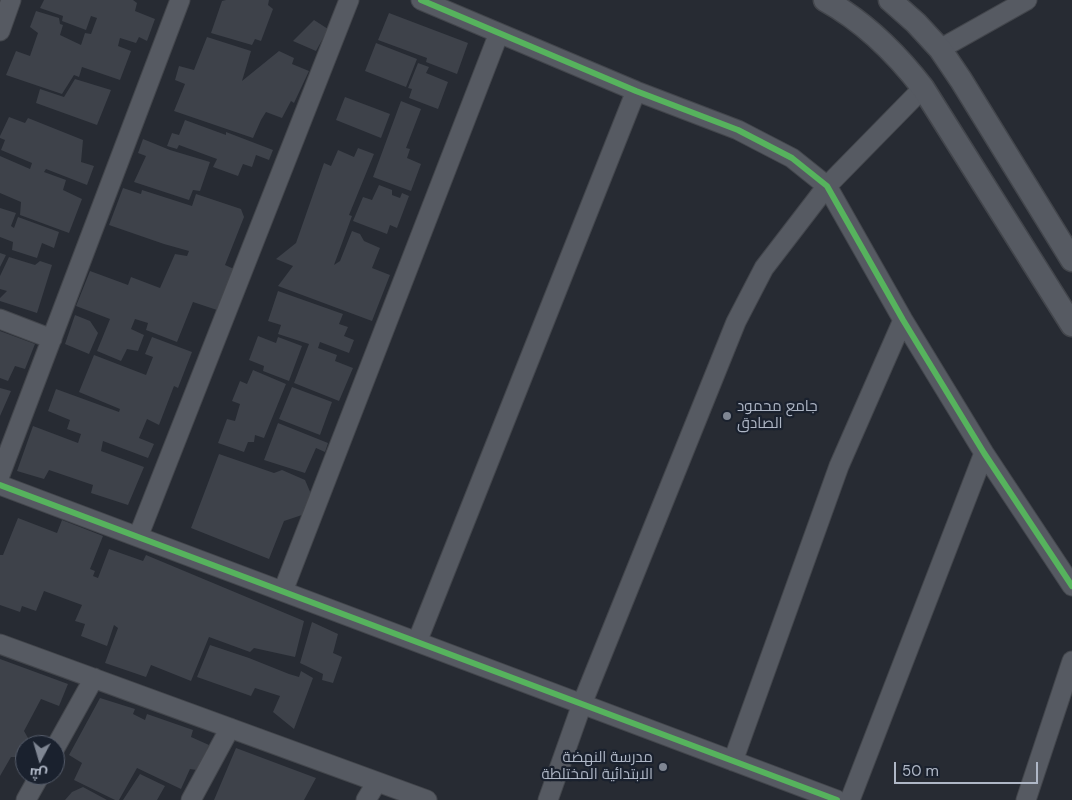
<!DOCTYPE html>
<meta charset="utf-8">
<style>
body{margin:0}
#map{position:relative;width:1072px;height:800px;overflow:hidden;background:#272b33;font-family:"DM Sans",Cairo,sans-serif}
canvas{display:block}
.north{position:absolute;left:15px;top:735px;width:50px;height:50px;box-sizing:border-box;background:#1a212e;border:1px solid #565d6b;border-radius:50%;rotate:186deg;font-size:14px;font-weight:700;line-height:20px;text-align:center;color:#afb7c6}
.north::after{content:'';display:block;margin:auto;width:18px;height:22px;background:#7f8693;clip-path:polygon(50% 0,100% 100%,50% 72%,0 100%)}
.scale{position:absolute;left:894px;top:762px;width:144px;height:22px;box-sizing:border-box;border:2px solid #afb7c6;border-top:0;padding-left:6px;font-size:15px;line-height:18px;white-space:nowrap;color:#afb7c6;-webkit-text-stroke:4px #1a212e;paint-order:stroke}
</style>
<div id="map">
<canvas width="1072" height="800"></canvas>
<div class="north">ش</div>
<div class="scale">50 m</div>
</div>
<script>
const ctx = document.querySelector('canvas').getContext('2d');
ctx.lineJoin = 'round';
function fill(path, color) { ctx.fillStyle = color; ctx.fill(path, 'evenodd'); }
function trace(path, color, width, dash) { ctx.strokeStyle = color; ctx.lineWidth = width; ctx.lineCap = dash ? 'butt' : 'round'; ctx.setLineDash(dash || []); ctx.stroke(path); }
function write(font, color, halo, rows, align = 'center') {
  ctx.font = font + ' "DM Sans",Cairo,sans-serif'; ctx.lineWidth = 4.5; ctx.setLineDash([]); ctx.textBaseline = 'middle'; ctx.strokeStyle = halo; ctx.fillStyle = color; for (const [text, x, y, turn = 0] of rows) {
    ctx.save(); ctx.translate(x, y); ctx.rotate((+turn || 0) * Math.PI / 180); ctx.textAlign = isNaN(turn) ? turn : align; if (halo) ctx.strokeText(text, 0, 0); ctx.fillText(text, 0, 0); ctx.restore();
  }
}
fill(new Path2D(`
 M44,0H133L137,3L135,11L155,19L147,41L139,37L136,43L120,38L118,46L131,51L120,80L82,67L79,77L74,75L62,94L6,75L16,51L30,56L38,33L30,27L36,11L59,18L60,24L63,25L60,35L81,45L85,33L91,34L97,18L91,16L86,30L62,21L63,16L40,8Z
 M226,0H269L268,5L273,9L261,41L255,39L252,45L211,33L222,1Z
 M389,13L468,43L457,74L426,62L427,58L378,40Z
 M314,20L328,29L316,51L293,41Z
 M207,37L251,51L242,81L279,51L294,58L292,64L309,71L294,103L291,101L282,118L266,112L261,120L253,138L174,111L185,84L175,80L179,66L194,70Z
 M376,43L417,59L406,87L365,71Z
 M418,63L429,67L426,73L448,82L438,109L409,98L412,89L408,88Z
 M75,79L111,90L97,125L36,103L40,89L64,97Z
 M345,97L390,114L381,138L336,120Z
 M401,101L421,109L406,148L410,149L407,158L421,164L411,191L373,177Z
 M9,117L25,123L28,118L83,140L81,162L94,166L87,185L46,169L44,172L66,180L63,190L82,199L69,233L20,215L21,202L0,193V156L30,169L32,163L1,150L5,140L0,138V136Z
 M185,120L226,135V132L273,150L269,160L256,155L252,167L243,164L238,176L213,167L217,159L179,145L177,149L167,146L172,133L179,135Z
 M143,139L170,150L210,162L200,191L193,190L189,200L134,182L146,156L138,153Z
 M358,148L374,154L349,215L352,216L334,265L340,261L352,231L360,234L364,241L380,248L372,268L390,275L372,321L278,286L293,266L276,259L296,243L324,163L331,166L338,150L354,157Z
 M379,185L392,190V195L400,198L402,193L409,196L397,228L390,225L387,234L353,221L363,197L372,200Z
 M123,188L141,194L142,190L192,206L196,194L241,209L244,217L225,265L234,269L217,310L193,302L177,342L146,330L148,323L135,319L131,329L144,335L138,351L127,349L121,361L97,351L110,319L76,306L90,271L128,285L131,277L160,288L175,254L187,256L189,251L164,244L109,225Z
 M0,208L16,213L11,226L14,228L18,217L59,232L54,248L42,243L37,258L12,250L13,242L0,237Z
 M0,253L6,255L0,267Z
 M9,257L35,265L40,261L52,265L37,313L0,301V298L7,291L0,289V276Z
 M278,291L343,314L339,324L348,327L344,336L354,340L349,353L320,342L318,348L337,355L335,361L353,368L339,401L294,383L309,344L278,334L281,325L268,321Z
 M75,315L90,321L98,333L89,354L65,344Z
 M0,331L35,344L25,369L15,366L8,381L0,378Z
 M258,336L276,343L278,337L302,346L289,381L263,371L264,366L249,360Z
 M152,337L192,352L178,388L174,386L159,425L147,419L139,438L154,444L148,458L103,441L101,451L144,467L128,505L91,493L93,485L49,470L44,479L17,471L33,426L78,443L81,434L67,429L70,420L48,411L56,389L119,412L120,409L79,392L94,355L146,375L153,357L145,354Z
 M253,370L286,384L264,438L255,435L254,442H248L244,452L218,443L227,419L235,421L240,404L232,401L240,381L247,384Z
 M292,387L332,402L320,435L279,419Z
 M0,388L11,391L0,416Z
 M278,423L328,443L325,452L316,448L305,473L264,460Z
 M219,454L274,473L282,470L305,480L311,494L305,514L284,521L269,559L191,528Z
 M18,518L57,533L62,520L103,536L90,569L95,571L93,576L98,578L109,549L143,561L146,555L304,621L295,657L254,648L250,652L209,637L191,681L151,665L146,677L105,663L118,628L114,625L107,646L81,636L85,624L75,621L82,605L44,591L36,611L22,606L20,612L0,605V555H3Z
 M312,622L338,634L333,653L342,657L333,683L322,680L323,674L300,663Z
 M210,645L249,658L289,674L299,677L301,671L313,678L294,729L273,712L280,696L255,688L251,696L197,677Z
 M0,659L68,684L59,706L41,699L24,731L32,745H25V757H11L0,776Z
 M100,698L135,709L133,714L145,720L147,714L193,730L191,737L209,745L197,770L190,769L181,789L137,768L119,800H115L74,780L82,763L69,755Z
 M236,748L316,778L304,800H214Z
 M140,774L165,786L157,800H123Z
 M83,787L107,800H65L72,792Z`), '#3e424a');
const minor = new Path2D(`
 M421,0L636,91L738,130L792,158L827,186L903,320L984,453L1072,586
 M0,31L11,0
 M940,49L1027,0
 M0,319L52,339
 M0,475L180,0
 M0,485L837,800
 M138,537L349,0
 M283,591L499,33
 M417,642L636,91
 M0,644L427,800
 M55,748L94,678
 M733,761L839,466L903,320
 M26,800L40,775
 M191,800L230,728
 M366,800L377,782
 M548,800L582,704L736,322L764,268L827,186L923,88
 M850,800L984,453
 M1026,800L1072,661`);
const tertiary = new Path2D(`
 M825,0C865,22 896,53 923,88L1072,325
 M890,0L916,23L940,49L961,80L1072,260`);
trace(minor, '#43464c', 21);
trace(tertiary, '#43464c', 25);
trace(minor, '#565a62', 19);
trace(tertiary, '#565a62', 22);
trace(new Path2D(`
 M421,0L636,91L738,130L792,158L827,186L903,320L984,453L1072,586
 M0,485L837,800`), '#56b35d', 6);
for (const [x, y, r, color] of [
 [727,416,5,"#7f8693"],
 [663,767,5,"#7f8693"]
]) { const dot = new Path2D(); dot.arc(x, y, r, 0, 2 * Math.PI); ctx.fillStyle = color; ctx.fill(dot); trace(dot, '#1a212e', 2); }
write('15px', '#afb7c6', '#1a212e', [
 ["جامع محمود",737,407],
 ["الصادق",737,424],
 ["مدرسة النهضة",653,758,"right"],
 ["الابتدائية المختلطة",653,775,"right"]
], 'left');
</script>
